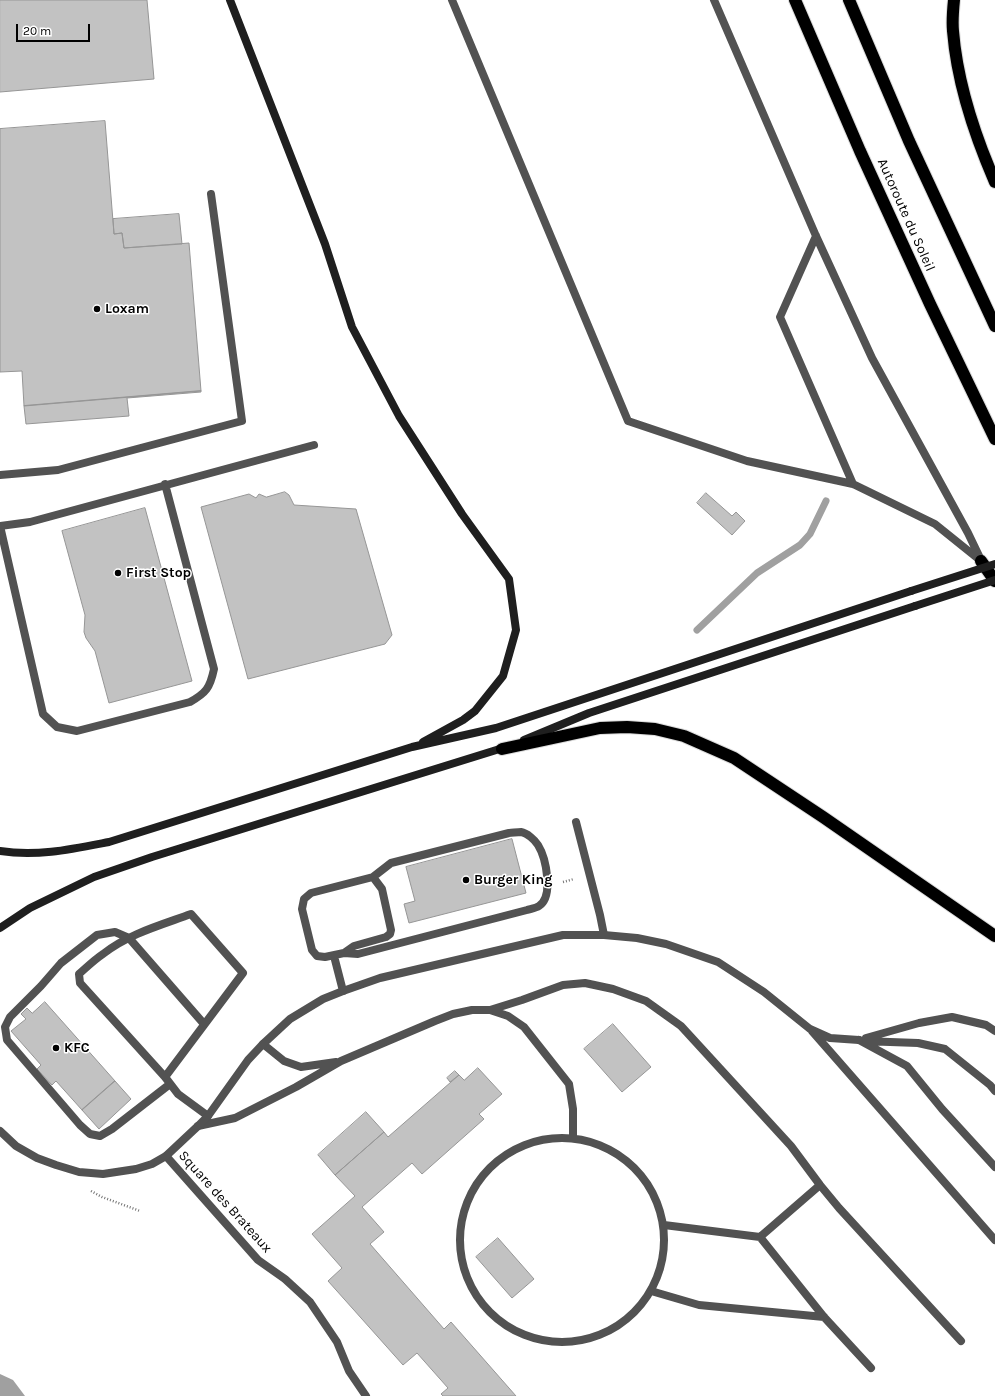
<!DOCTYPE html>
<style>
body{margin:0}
#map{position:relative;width:995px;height:1396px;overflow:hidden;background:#fff;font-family:Karla,sans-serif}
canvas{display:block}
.scale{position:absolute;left:16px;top:24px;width:74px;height:18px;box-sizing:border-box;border:2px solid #000;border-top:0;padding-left:5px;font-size:12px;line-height:14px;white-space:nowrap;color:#000;-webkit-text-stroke:3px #fff;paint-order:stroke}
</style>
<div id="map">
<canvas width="995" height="1396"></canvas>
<div class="scale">20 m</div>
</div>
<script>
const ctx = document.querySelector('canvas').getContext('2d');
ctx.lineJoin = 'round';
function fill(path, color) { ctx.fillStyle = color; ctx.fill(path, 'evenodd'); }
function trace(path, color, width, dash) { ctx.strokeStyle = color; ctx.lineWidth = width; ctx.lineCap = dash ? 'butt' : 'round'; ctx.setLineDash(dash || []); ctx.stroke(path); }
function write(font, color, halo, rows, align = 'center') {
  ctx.font = font + ' Karla,sans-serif'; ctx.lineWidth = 3; ctx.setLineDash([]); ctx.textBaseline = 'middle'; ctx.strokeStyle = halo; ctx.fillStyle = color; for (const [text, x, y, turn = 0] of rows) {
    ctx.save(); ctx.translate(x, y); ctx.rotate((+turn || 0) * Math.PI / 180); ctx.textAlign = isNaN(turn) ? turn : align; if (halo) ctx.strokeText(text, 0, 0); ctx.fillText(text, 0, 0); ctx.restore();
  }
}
fill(new Path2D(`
 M0,1374L13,1380L25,1396H0Z`), '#a0a0a0');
trace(new Path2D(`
 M697,630L757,573L800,545L810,534L826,501`), '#a0a0a0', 7);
const building = new Path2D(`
 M0,0H147L154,79L0,92Z
 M105,121L114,234L122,233L124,248L189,243L201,391L24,406L22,371L0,372V129Z
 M179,214L182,244L124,248L122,233L114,234L113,219Z
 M201,391V392L127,398L129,416L26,424L24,406Z
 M285,492L289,495L294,505L356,509L392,635L385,644L248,679L201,507L249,494L256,498L259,494L266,497Z
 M706,493L732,516L736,512L745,521L732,535L697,503Z
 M145,508L192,681L109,703L95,651L86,638L84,632L85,615L62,531Z
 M512,839L526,893L409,923L404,904L415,901L406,867Z
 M45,1002L115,1081L82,1110L56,1081L52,1085L37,1069L41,1065L11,1031L26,1019L21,1014L27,1008L32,1013Z
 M613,1024L651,1067L622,1092L584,1049Z
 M478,1068L502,1094L479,1114L484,1119L422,1174L412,1163L362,1207L384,1232L370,1244L444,1329L451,1322L516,1396H443L441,1394L448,1388L417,1353L403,1365L328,1281L342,1268L312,1234L355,1196L335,1175L384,1132L388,1137L459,1075L464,1080Z
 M455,1071L459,1075L450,1082L447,1078Z
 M115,1081L131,1099L99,1129L82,1110Z
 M366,1112L384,1132L335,1175L318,1155Z
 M498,1238L534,1279L512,1298L476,1257Z`);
fill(building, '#c2c2c2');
trace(building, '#969696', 1);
const highway = new Path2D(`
 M795,0L860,151L930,304L995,439
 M849,0L909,141L995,326
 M954,0C953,10 952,21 953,31C957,81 975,136 995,182
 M981,561L995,581
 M502,749L600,728L627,727L655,729L684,736L734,758L823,817L995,936`);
trace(highway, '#dbdbdb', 14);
trace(new Path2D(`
 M563,882L574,879
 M91,1191L102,1197L140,1211`), '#747474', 2.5, [1, 2]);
trace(new Path2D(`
 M452,0L628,421L747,461L853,484L935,524L981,561
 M714,0L816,236L872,358L968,533L980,558
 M816,236L780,317L853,484
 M0,475L58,470L242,421L211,194
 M0,526L43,714L57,727L77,731L190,702C206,693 210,688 214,669L165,484
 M0,526L30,522L314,445
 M576,822L600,915L604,935
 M344,953L354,946L386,937L390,934L391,930L382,889L373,877L311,893L304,899L302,909L312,950L317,956L325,957L344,953L358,954L527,910C530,909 536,908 539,906C554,896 546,858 538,845C535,840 527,833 521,832C517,832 512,833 509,833L391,863L373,877
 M334,956L343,991
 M490,1010L522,1000L563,985L585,983L613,989L646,1001L681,1026L791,1146L820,1185L839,1208L961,1341
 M866,1038L919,1023L952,1017L986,1025L995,1031
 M859,1040L907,1066L942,1109L995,1167
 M862,1041L918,1043L945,1049L990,1085L995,1091
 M263,1044L284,1061L301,1067L336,1062
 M165,1077L243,973L191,914C161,925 128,934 103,954C94,960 87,967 79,974L80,983L165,1077L178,1094L208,1116
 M170,1084L112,1129L100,1136L90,1134L80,1125L7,1040L5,1027L10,1017L41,986L61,963L97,935L115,932L129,938L204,1024
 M198,1126L235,1118L296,1087L341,1061L435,1021L453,1014L472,1010H490L508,1016L524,1027L569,1084L573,1109V1138
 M460 1240a102 102 0 1 1 204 0a102 102 0 1 1-204 0Z
 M166,1156L258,1260L285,1279L310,1302L337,1342L349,1371L366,1396
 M664,1225L760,1237L820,1185
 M760,1237L824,1317L871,1368
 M651,1291L699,1305L824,1317`), '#525252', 8);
trace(new Path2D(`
 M812,1031L995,1240
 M0,1131L16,1146L37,1158L56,1165L79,1172L103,1174L136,1169L152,1164L166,1156L198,1126L208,1116L248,1060L263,1044L290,1019L323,999L343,991L380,978L563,935H604L637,938L666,944L718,962L764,992L810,1029L830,1038L859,1040`), '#525252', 8);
trace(new Path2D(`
 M230,0L325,244L352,327L399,416L462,514L509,579L516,630L503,676L475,711L463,720L423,742
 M524,740L589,713L915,606
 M0,851C37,857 73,849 109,842L412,747L496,728L911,591
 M0,928L30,908L94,877L152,857L506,747`), '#1f1f1f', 8);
trace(highway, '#000', 12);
trace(new Path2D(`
 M911,591L995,564
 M915,606L995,580`), '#1f1f1f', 8);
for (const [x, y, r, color] of [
 [97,309,4,"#000"],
 [118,573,4,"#000"],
 [466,880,4,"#000"],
 [56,1048,4,"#000"]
]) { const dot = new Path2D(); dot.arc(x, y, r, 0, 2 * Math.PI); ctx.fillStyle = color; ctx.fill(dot); trace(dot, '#fff', 1.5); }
write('14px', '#000', '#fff', [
 ["Autoroute du Soleil",906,215,66],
 ["Square des Brateaux",225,1202,48]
]);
write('bold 14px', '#000', '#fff', [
 ["Loxam",105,309],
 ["First Stop",126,573],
 ["Burger King",474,880],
 ["KFC",64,1048]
], 'left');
</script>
